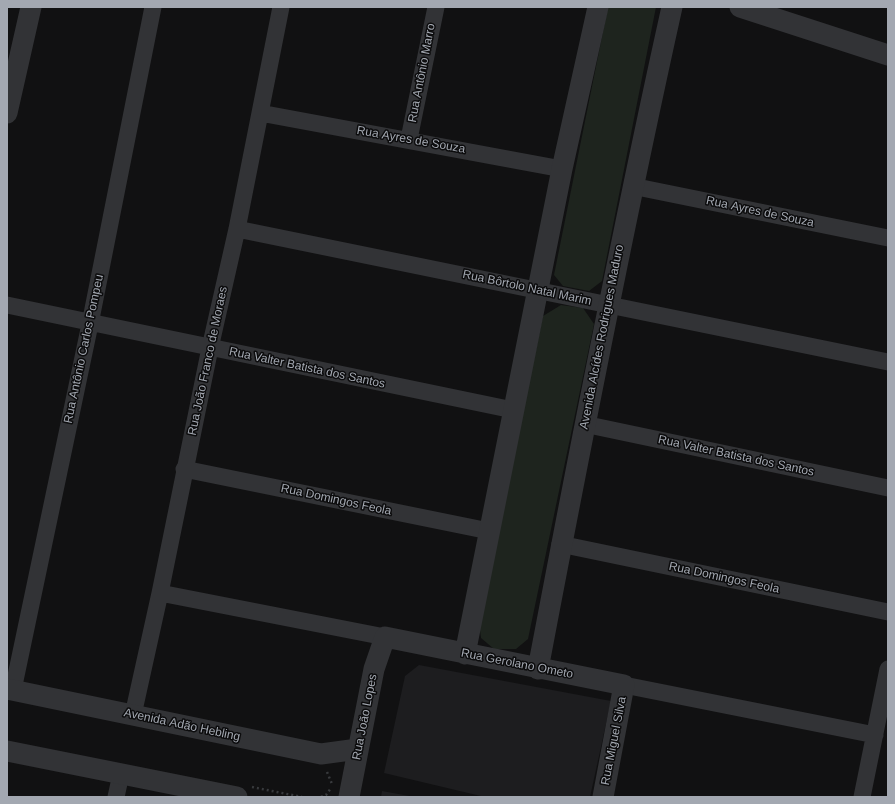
<!DOCTYPE html>
<meta charset="utf-8">
<style>
body{margin:0}
#map{position:relative;width:895px;height:804px;overflow:hidden;background:#111112;font-family:Helvetica,sans-serif}
canvas{display:block}
.frame{position:absolute;inset:0;border:8px solid #a3a8b1;pointer-events:none}
</style>
<div id="map">
<canvas width="895" height="804"></canvas>
<div class="frame"></div>
</div>
<script>
const ctx = document.querySelector('canvas').getContext('2d');
ctx.lineJoin = 'round';
function fill(path, color) { ctx.fillStyle = color; ctx.fill(path, 'evenodd'); }
function trace(path, color, width, dash) { ctx.strokeStyle = color; ctx.lineWidth = width; ctx.lineCap = dash ? 'butt' : 'round'; ctx.setLineDash(dash || []); ctx.stroke(path); }
function write(font, color, halo, rows, align = 'center') {
  ctx.font = font + ' Helvetica,sans-serif'; ctx.lineWidth = 3; ctx.setLineDash([]); ctx.textBaseline = 'middle'; ctx.strokeStyle = halo; ctx.fillStyle = color; for (const [text, x, y, turn = 0] of rows) {
    ctx.save(); ctx.translate(x, y); ctx.rotate((+turn || 0) * Math.PI / 180); ctx.textAlign = isNaN(turn) ? turn : align; if (halo) ctx.strokeText(text, 0, 0); ctx.fillText(text, 0, 0); ctx.restore();
  }
}
fill(new Path2D(`
 M419,665L611,701L590,797H485L384,773L405,676Z
 M382,791L415,797H381Z`), '#1d1d1f');
fill(new Path2D(`
 M608,7H656L602,281L589,291L563,286L554,275Z
 M561,305L583,308L594,324L528,639L516,649H494L481,638L479,622L543,316Z`), '#1e241e');
trace(new Path2D(`
 M327,772L332,784
 M252,787L302,797
 M321,797L326,795L331,788`), '#383a3d', 2.5, [2, 3]);
trace(new Path2D(`
 M260,113L562,169
 M409,139L436,7
 M632,186L888,238
 M237,229L888,362
 M7,305L513,410
 M584,424L888,488
 M184,469L489,531
 M560,544L888,612
 M160,593L385,637
 M624,685L875,735
 M13,690L89,329L153,7
 M133,715L160,593L210,348L237,229L281,7
 M116,797L121,774
 M862,797L888,669`), '#323336', 17);
trace(new Path2D(`
 M740,7L888,55
 M7,113L31,7
 M465,654L562,169L598,7
 M538,669C580,447 623,227 672,7
 M7,689L321,754L358,749
 M7,751L237,797
 M349,797L374,669L385,637L624,685L603,797`), '#323336', 21);
write('12px', '#a3a8b1', '#0c0c0d', [
 ["Rua Antônio Marro",422,73,-79],
 ["Rua Ayres de Souza",411,140,10],
 ["Rua Ayres de Souza",760,212,12],
 ["Rua Bôrtolo Natal Marim",527,288,12],
 ["Avenida Alcídes Rodrigues Maduro",602,337,-79],
 ["Rua Antônio Carlos Pompeu",84,349,-78],
 ["Rua João Franco de Moraes",208,361,-78],
 ["Rua Valter Batista dos Santos",307,368,12],
 ["Rua Valter Batista dos Santos",736,456,12],
 ["Rua Domingos Feola",336,500,12],
 ["Rua Domingos Feola",724,578,12],
 ["Rua Gerolano Ometo",517,664,11],
 ["Rua João Lopes",365,717,-79],
 ["Avenida Adão Hebling",182,725,12],
 ["Rua Miguel Silva",614,741,-79]
]);
</script>
